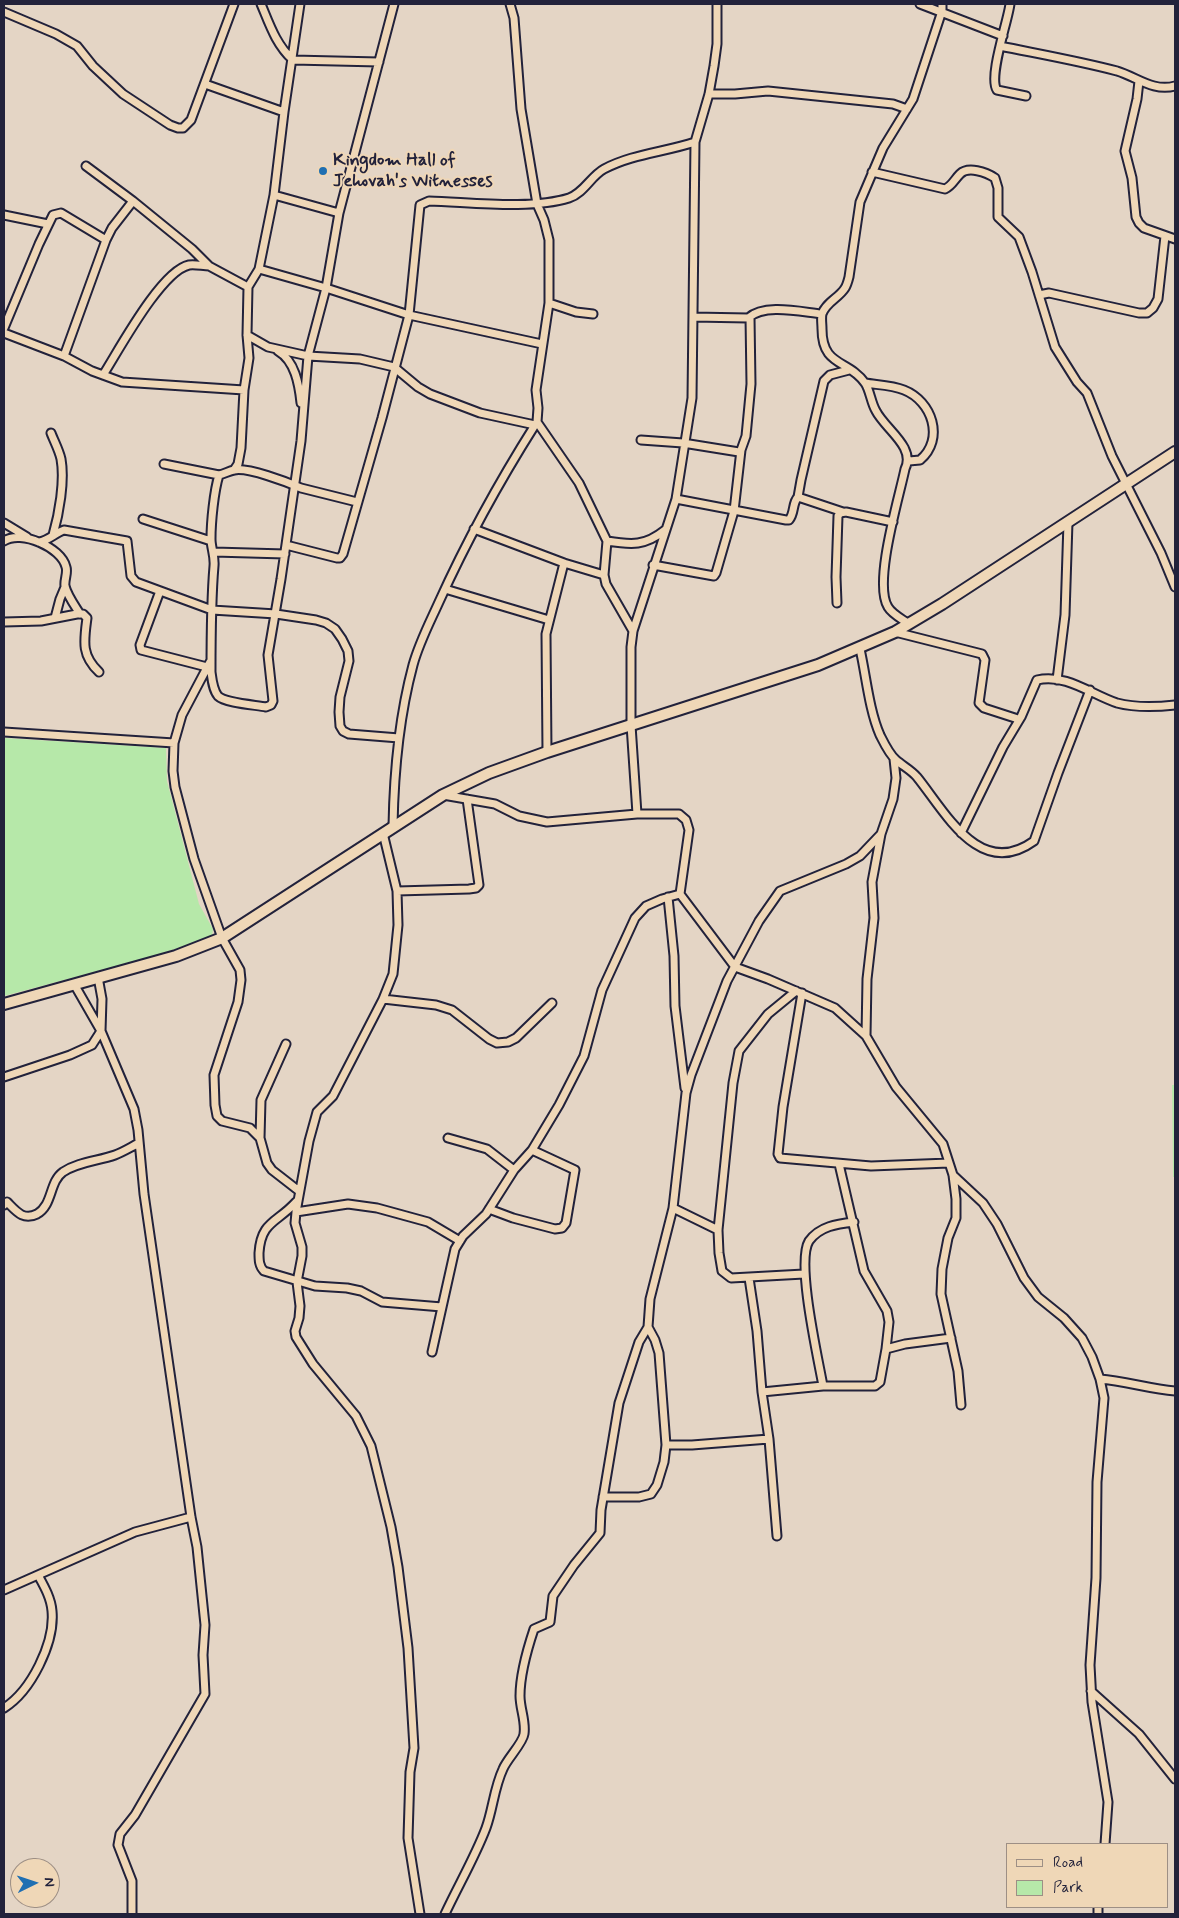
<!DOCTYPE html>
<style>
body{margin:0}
#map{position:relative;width:1179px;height:1918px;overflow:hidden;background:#e4d5c5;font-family:Mynerve,sans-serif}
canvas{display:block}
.frame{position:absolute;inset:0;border:5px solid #22223b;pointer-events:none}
.legend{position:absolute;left:1006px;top:1843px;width:162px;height:65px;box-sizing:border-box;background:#efd7b7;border:1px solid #9d8f85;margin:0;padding:6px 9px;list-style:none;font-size:15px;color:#22223b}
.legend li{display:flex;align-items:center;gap:10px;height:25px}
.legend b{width:25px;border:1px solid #9d8f85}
.north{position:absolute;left:10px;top:1858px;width:50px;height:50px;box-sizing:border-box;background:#efd7b7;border:1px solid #9d8f85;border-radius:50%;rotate:86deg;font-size:14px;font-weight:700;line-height:20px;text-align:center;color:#22223b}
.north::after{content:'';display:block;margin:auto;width:18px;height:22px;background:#1f6fb2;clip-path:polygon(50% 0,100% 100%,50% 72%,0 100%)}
</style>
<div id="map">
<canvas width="1179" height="1918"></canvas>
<div class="frame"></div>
<ul class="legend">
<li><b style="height:6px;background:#efd7b7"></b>Road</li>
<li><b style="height:14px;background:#b6e8a9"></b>Park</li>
</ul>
<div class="north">N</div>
</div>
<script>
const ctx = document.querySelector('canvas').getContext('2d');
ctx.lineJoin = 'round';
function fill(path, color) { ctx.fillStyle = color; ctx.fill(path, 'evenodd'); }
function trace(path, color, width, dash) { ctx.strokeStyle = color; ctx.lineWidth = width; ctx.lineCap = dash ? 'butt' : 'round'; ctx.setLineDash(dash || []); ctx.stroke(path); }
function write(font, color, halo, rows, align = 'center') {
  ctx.font = font + ' Mynerve,sans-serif'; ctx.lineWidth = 4; ctx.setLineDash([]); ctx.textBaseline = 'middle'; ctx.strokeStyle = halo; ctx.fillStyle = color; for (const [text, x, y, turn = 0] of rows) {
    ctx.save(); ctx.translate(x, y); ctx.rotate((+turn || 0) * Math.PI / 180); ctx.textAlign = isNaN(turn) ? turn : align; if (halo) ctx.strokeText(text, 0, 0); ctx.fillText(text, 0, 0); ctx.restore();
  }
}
fill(new Path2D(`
 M4,738L166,748L167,781L199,904L213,929L212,936L158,955L4,996Z
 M1172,1085H1175V1177H1173Z`), '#b6e8a9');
const street = new Path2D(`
 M261,4C269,23 276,45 293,60L379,62
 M510,4L514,18L521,109L537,204L544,220L549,240V303L536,390L538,408L537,422L579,483L607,541L604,575L606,584L633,631
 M920,4L1003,36
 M1010,4C1008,21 988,77 997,90L1026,96
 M4,12L56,34L77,46L93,66L123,94L170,125L178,128H183L191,120L234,4
 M1000,46C1039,54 1079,61 1117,71C1137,77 1153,92 1175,86
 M1139,81L1137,99L1125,151L1132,178L1136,217L1139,223L1144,228L1175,239
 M205,84L284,112
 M709,94H735L768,91L893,104L907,109
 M86,166L133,201L192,249L209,266L248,287
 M872,172L945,189C952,186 954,180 960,174C968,166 986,172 995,178L998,188V217L1019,237L1032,272L1055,347L1077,382L1087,393L1112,456L1161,553L1175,587
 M274,195L339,213
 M4,215L48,224
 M259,269L326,288L409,315L542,344
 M1039,295L1049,293L1139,313H1147L1153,308L1158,299L1165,236
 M549,303L576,312L593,314
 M693,317L748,318C765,303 801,312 822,314
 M4,328L39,244L53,215L61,213L106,240
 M4,333L64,356L92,371L122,382L244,390
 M247,335L268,347L308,356L360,359L394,367L418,387L430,394L480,413L535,425L537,423
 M278,351C295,361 299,384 301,403
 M64,356L106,240L112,228L133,201
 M103,375C119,350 161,271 189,265C195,264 203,266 209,266
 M865,383C878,385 892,385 904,390C932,401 945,439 920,460L909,461
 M51,433C54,441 59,450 61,459C65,481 59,514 53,535
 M641,440L683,443L739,452L741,450
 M164,464L219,475
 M234,470L238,464L241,448L244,390L249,358L247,335L248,287L259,269L274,195L284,112L300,4
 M798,497L801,480L824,381L830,375L849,370
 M676,499L786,520H789C795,513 792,503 798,497L843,512
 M357,502L301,488C287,482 248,467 234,470C229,471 224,474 219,475C214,491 211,522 211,539C211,548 215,556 214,566C211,601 211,637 211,672C212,680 213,690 218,696C225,703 256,705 266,707L271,705L273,701L268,655L281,579L301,441L308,356L326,288L339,213L394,4
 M143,519L211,541
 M4,523L27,537
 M474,529L564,563L604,575
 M4,541C21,530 61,547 66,567C68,573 64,580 65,586C67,595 75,606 80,614
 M607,541C632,545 645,546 665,530
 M39,542C48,541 55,533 64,530L127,541L131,576L136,582L212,610L276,614L316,620L326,623L335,629L342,639L348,651L349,661L340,697L339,712L340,726L343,731L349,734L399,738
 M286,545L337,558H340L343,554L382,418L409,315L420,205L429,201C469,202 531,210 569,198C584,193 591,176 604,169C632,154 665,152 695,142
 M214,552L285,554
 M653,565L714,576L716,573L734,511L741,450L746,436L751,384L750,317
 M445,589L549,620
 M160,591L140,645L141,650L207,667
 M837,603L836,577L838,516L840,513L846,512L893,522
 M55,618L60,599L65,587
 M4,622L41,621L77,614H83L87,618C84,641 81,655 99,672
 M909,624C902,619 892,614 888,607C873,583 899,498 905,469C916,447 885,429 876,411C871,403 870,390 865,383C848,359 822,367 822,329C822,324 821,318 822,314C826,302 839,298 845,288C847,285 848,281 849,277L860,202L883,148L913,99L942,11V4
 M895,632L982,654L985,660L979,703L984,708L1018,719
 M860,649C866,675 869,710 880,735C884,743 889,754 896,760C903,766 911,770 917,777C946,813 980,880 1034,841L1058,773L1090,690
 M210,662L182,715L174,743L173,771L175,787L194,859L222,938L240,970L241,980L238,1002L214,1075L215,1105L217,1116L222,1121L250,1128L260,1138L267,1163L272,1170L299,1191
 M1057,680L1065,615L1068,522
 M4,732L174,743
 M547,752L546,634L564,563
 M894,759L896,778L893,799L881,834L872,882L874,918L867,979L866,1036L896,1087L943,1144L953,1175L956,1199V1218L948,1238L942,1269L941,1294L958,1371L961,1405
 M443,795L495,804L519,816L547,822L637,814
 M393,826C394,772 399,717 413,665C419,643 430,622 439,602C467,540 499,482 535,425
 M383,833L397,891L398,925L393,974L383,999L333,1096L317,1112L309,1141L296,1212L295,1223L302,1247V1256L297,1282L300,1306L299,1318L295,1331L296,1337L313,1364L356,1416L371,1446L391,1527L398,1567L408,1648L414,1748L410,1772L408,1838L420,1914
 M961,833L1003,747L1021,717L1037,680C1066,673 1092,695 1117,703C1136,708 1157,707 1175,705
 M397,891L469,889L476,888L479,885L467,799
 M680,894L735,967L768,979L835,1008L866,1036
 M668,897L674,956L675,1006L685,1088
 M74,984L101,1031L134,1109L138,1130L144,1194L191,1517L197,1547L205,1625L203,1655L205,1694L135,1815L120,1834L118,1845L132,1881V1914
 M796,991L768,1014L739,1051L733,1083L718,1230L719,1253L722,1271L731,1278L804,1274
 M802,993L783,1107L778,1154L780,1158L871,1166L949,1163
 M383,999L436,1005L452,1010L489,1039L497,1043L508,1042L516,1038L552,1003
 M4,1077L70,1055L92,1045L101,1031L102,999L98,977
 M260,1138L261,1100L286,1044
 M448,1138L487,1149L514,1170
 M839,1164L864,1271L887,1311L889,1322L886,1349
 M953,1175L983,1203L997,1224L1024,1278L1038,1297L1064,1318L1082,1338L1092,1357L1100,1379L1104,1398L1097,1482L1096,1578L1090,1665L1092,1702L1108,1802L1105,1844
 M296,1202C277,1223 261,1221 259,1253C259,1260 259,1266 264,1271L315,1286L347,1288L361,1291L382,1302L442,1307
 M4,1205L7,1202C16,1211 23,1221 37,1214C53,1205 49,1182 63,1172C78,1162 98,1161 115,1155C123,1152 131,1147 139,1143
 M673,1208L718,1230
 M489,1209L513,1218L555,1229L562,1228L566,1223L575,1170L532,1150
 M296,1212L348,1204L377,1208L428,1222L460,1241
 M749,1278L757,1331L762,1392L769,1439L777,1536
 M432,1352L455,1249L463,1236L486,1214L514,1170L532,1150L559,1105L584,1056L602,990L635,918L646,906L662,899L680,894L689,830L686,820L679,814H637L631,725V647L633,631L676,499L692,398L695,142L709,94L714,66L717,44V4
 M1100,1379C1125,1381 1150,1389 1175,1391
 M823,1386C818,1358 796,1262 809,1241C820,1226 837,1224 854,1222
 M762,1392L823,1386H875L880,1382L886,1349L905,1344L951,1338
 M666,1445H692L769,1439
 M603,1497H639L651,1494L657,1485L664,1462L666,1445L659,1353L655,1340L648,1327
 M4,1590L135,1532L191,1517
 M1091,1691L1139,1734L1175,1779
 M4,1708C31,1691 55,1643 52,1611C51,1598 44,1586 38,1575
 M445,1914C458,1886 475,1857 486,1828C493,1809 494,1788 503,1769C507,1759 523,1743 524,1734C526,1721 520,1709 520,1696C520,1674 527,1650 534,1629L550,1622L553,1596L574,1565L600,1533L601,1510L619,1403L639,1342L648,1327L650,1299L673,1208L686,1093L691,1075L727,981L759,921L780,891L846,864L860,856L881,834
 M1098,1914V1907`);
const secondary = new Path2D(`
 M4,1004L176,956L222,938L443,795L489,773L547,752L818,665L895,632L942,604L1175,452`);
trace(street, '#22223b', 11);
trace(secondary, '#22223b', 14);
trace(street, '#efd7b7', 7);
trace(secondary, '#efd7b7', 10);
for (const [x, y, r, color] of [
 [323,171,5,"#1f6fb2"]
]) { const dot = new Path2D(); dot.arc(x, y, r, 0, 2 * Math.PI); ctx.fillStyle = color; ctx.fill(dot); trace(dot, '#efd7b7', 2); }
write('bold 18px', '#22223b', '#efd7b7', [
 ["Kingdom Hall of",333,161],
 ["Jehovah's Witnesses",333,182]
], 'left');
</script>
